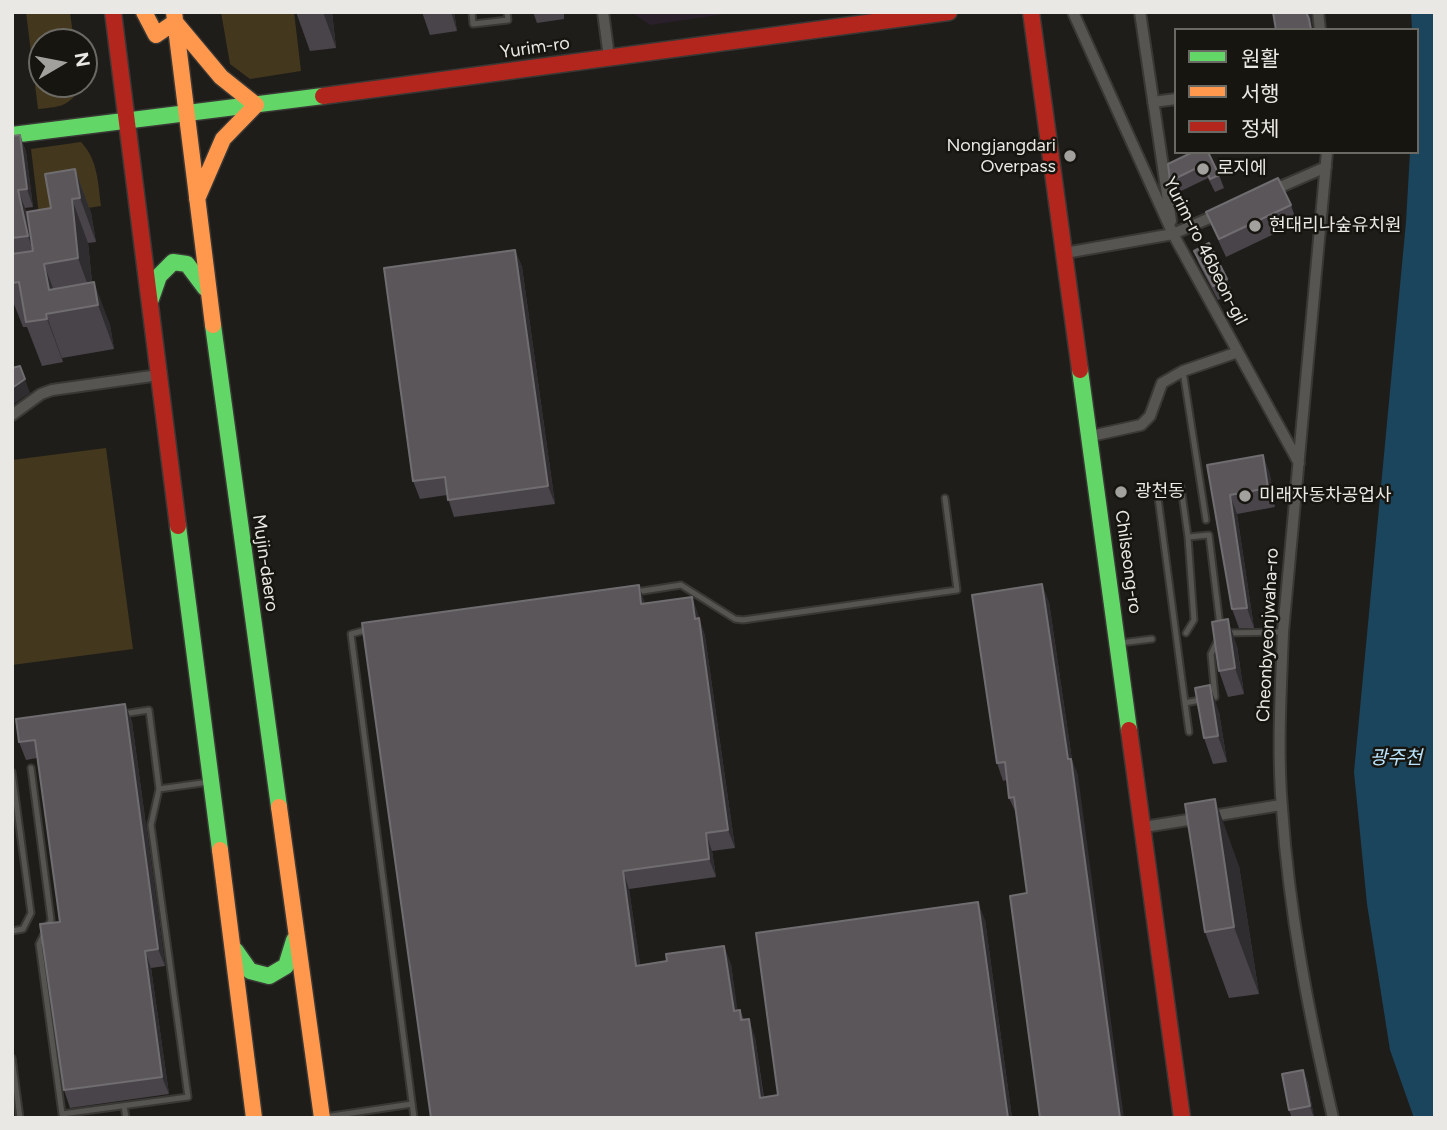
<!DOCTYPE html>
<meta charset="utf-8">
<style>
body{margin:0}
#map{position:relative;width:1447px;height:1130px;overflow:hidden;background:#1f1d1a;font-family:Figtree,"Noto Sans KR",sans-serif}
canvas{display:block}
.frame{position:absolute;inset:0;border:14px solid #eae8e4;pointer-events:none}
.legend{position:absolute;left:1174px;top:28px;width:245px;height:126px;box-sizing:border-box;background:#17150f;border:2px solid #6b6964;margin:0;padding:9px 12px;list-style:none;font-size:21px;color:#eae8e4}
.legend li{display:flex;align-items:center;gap:14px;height:35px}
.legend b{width:35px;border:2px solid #6b6964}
.north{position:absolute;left:28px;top:28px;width:70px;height:70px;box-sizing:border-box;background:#17150f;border:2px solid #6b6964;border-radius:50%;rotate:80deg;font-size:19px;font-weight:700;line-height:28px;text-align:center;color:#eae8e4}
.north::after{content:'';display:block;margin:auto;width:24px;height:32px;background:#a3a19d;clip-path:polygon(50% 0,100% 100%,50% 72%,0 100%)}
</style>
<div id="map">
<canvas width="1447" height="1130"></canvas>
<div class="frame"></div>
<ul class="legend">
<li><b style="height:9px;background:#63d668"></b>원활</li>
<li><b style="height:9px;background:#ff974d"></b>서행</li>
<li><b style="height:9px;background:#b3261e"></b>정체</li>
</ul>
<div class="north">N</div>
</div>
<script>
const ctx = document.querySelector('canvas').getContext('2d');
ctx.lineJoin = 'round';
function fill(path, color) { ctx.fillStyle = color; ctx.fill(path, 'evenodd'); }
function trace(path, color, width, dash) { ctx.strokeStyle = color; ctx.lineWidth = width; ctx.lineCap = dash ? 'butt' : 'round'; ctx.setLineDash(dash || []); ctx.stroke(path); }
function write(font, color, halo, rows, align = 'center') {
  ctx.font = font + ' Figtree,"Noto Sans KR",sans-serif'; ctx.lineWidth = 5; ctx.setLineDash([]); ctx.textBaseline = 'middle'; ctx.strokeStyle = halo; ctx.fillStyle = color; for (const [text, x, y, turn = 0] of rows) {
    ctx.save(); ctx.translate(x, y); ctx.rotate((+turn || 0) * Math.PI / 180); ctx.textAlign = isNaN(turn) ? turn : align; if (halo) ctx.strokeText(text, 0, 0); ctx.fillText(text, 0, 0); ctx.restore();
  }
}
fill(new Path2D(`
 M632,12H738L650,25Z`), '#2a202c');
fill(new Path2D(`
 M26,12H70L74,42H42V84H79V90C68,107 58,107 38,109Z
 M221,12H294L301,71L250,79L230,64Z
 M81,142C98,160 98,183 101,206L39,215L31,149Z
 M106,448L133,649L12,665V460Z`), '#43381d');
fill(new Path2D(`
 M1411,12H1435V1118H1414L1390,1050L1367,904L1354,772L1406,222L1410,152H1417V30H1412Z`), '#1b455c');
const lane = new Path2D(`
 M472,12L473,24L508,20L507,12
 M1183,371L1206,520
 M1181,487L1188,537L1209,535L1221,634L1211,654L1215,697L1185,703L1157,490Z
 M636,592L681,585L735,619L743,620L957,590L945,498
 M370,629L351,634L414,1118
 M1186,633L1194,620L1188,537
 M1227,633L1283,632
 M1120,643L1152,639
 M1185,703L1189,732
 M31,768L51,920L39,944L62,1114L188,1097L151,825L159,789L149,710L123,714
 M12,772L31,913L23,929L12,931
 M159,789L209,782
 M12,1058L20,1118
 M124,1106L126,1118
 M325,1117L412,1104`);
const street = new Path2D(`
 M603,12L609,57
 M1073,12L1173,234L1299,463
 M1140,12L1171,221
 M1318,12L1320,30
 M1153,102L1176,99
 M1327,152L1283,632C1281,690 1277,750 1282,808C1289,913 1309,1015 1333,1118
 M1271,191L1326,167
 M1065,253L1173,234L1221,213
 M12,415L41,394L52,390L159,375
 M1091,436L1141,425L1150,416L1162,383L1183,371L1238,352
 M1144,827L1281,805`);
const fast = new Path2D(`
 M12,135L323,96
 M151,299L159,276L173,262L187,264L205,288
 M213,325L279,807
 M1080,370L1129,730
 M178,526L220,850
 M236,951L250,971L269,976L286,966L294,940`);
const slow = new Path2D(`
 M144,12L156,35L175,22
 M174,12L213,325
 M175,22L221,77L256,105
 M197,199L223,139L256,105
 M279,807L322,1118
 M220,850L254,1118`);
const jam = new Path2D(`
 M113,12L178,526
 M1031,12L1080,370
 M323,96L949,12
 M1129,730L1182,1118`);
trace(lane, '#393835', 9);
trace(street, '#393835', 14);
trace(fast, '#393835', 19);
trace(slow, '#393835', 19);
trace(jam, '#393835', 19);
trace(lane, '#565552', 5);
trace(street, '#565552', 10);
trace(fast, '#63d668', 16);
trace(slow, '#ff974d', 16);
trace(jam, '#b3261e', 16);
fill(new Path2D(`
 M296,12H332L336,48L310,51Z
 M422,12H454L457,31L430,35Z
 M533,12H564V19L537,23Z
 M20,135L26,152L33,207L25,208L30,233L51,208L75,169L91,213L96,242L88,243L92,282L110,325L114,349L62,358L63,362L42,366L27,327H23L12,299V136Z
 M1193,152L1219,175L1224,188L1215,192L1208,178L1175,194L1170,181Z
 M1291,205L1297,223L1226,257L1213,229L1206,212Z
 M515,250L522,267L555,504L454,517L447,495L420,499L413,481Z
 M1194,251L1227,279L1232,292L1218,300L1199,264Z
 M1263,455L1270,475L1275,507L1237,514L1254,628H1239L1232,609L1207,465Z
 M692,597L705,636L735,848L712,851L716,877L629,889L640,965L731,964L737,1010H740L744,1020L755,1037L764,1098L778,1095L985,920L1012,1118H431L645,603Z
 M1049,602L1072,760L1078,776L1027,893L1017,815L1009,798L1007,780L1003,781L997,763Z
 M1237,646L1244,694L1228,697L1219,671Z
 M125,704L132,722L165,966L151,968L169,1094L70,1108L64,1090L60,922L37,758L26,760L19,742Z
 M1219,712L1227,762L1213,764L1204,738Z
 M1239,866L1259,994L1229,998L1205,932Z
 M1303,1070L1308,1083L1314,1118H1292L1289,1110Z`), '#48444a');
fill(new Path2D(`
 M323,12H332L336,48Z
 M451,12H454L457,31Z
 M1306,12H1311L1312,26L1313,30H1311Z
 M20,135L26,152L33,207L27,189Z
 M75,169L91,213L96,242L80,198Z
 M18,190L25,208L34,254L28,236Z
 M72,199L88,243L94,302L78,258Z
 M515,250L522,267L555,504L548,486Z
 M44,264L60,307L49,290Z
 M94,282L110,325L114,349L98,305Z
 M46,314L62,358L63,362L47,319Z
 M25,379L30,393L12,405V388Z
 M1263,455L1270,475L1275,507L1268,488Z
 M1230,495L1237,514L1254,628L1247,608Z
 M1042,584L1049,602L1072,760L1078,776L1124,1118H1120Z
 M639,585L645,603L641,604Z
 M692,597L705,636L735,848L728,830Z
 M1228,619L1237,646L1244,694L1235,668Z
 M1210,685L1219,712L1227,762L1218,736Z
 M125,704L132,722L165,966L158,949Z
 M1215,799L1239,866L1259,994L1234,927Z
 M706,833L712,851L716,877L709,859Z
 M623,871L629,889L643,983L636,966Z
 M978,902L985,920L1012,1118H1008Z
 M724,946L731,964L740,1028L734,1011Z
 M145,951L151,968L169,1094L162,1077Z
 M749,1019L755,1037L766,1116L760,1098Z
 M1303,1070L1308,1083L1314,1118L1310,1106Z`), '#302d30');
const building = new Path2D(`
 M1273,12H1306L1309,19L1311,30H1276Z
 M20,135L27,189L18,190L28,236L12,238V136Z
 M1193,152H1208L1219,175L1210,179L1203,165L1170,181L1168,164Z
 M75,169L80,198L72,199L78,258L44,264L49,290L94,282L98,305L46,314L47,319L26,322L19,282L12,283V254L33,251L27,212L51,208L45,174Z
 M1278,178L1291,205L1219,239L1206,212Z
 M1209,243L1227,279L1213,286L1194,251Z
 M515,250L548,486L448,500L445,477L413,481L384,268Z
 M20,366L25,379L12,388V368Z
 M1263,455L1268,488L1230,495L1247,608L1232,609L1207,465Z
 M1042,584L1068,759H1071L1120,1118H1040L1010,896L1027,893L1014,797L1009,798L1005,762L997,763L972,595Z
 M639,585L641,604L692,597L695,619L699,618L728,830L706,833L709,859L623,871L636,966L667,961L666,954L724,946L734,1011L740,1010L741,1020L749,1019L760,1098L778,1095L756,933L978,902L1008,1118H431L362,623Z
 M1228,619L1235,668L1219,671L1212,622Z
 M1210,685L1218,736L1204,738L1195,688Z
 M125,704L158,949L145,951L162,1077L64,1090L40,924L60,922L35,740L19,742L16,719Z
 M1215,799L1234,927L1205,932L1185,804Z
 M1303,1070L1310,1106L1289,1110L1282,1074Z`);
fill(building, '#5a565a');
trace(building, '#706d70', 2);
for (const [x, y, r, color] of [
 [1070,156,7,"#a3a19d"],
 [1203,169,7,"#a3a19d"],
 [1255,226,7,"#a3a19d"],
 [1121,492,7,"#a3a19d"],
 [1245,496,7,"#a3a19d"]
]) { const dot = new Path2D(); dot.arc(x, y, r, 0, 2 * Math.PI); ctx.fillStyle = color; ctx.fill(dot); trace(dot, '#17150f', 2.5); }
write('18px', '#eae8e4', '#17150f', [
 ["Yurim-ro",535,48,-8],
 ["Yurim-ro 46beon-gil",1205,251,63],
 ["Chilseong-ro",1128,562,82],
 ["Mujin-daero",265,563,82],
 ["Cheonbyeonjwaha-ro",1268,635,-87]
]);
write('18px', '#eae8e4', '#17150f', [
 ["Nongjangdari",1056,146,"right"],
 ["Overpass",1056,167,"right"],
 ["로지에",1217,169],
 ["현대리나숲유치원",1269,226],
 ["광천동",1135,492],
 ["미래자동차공업사",1259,496]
], 'left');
write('italic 19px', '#b9e3fd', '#17150f', [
 ["광주천",1396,758]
]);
</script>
